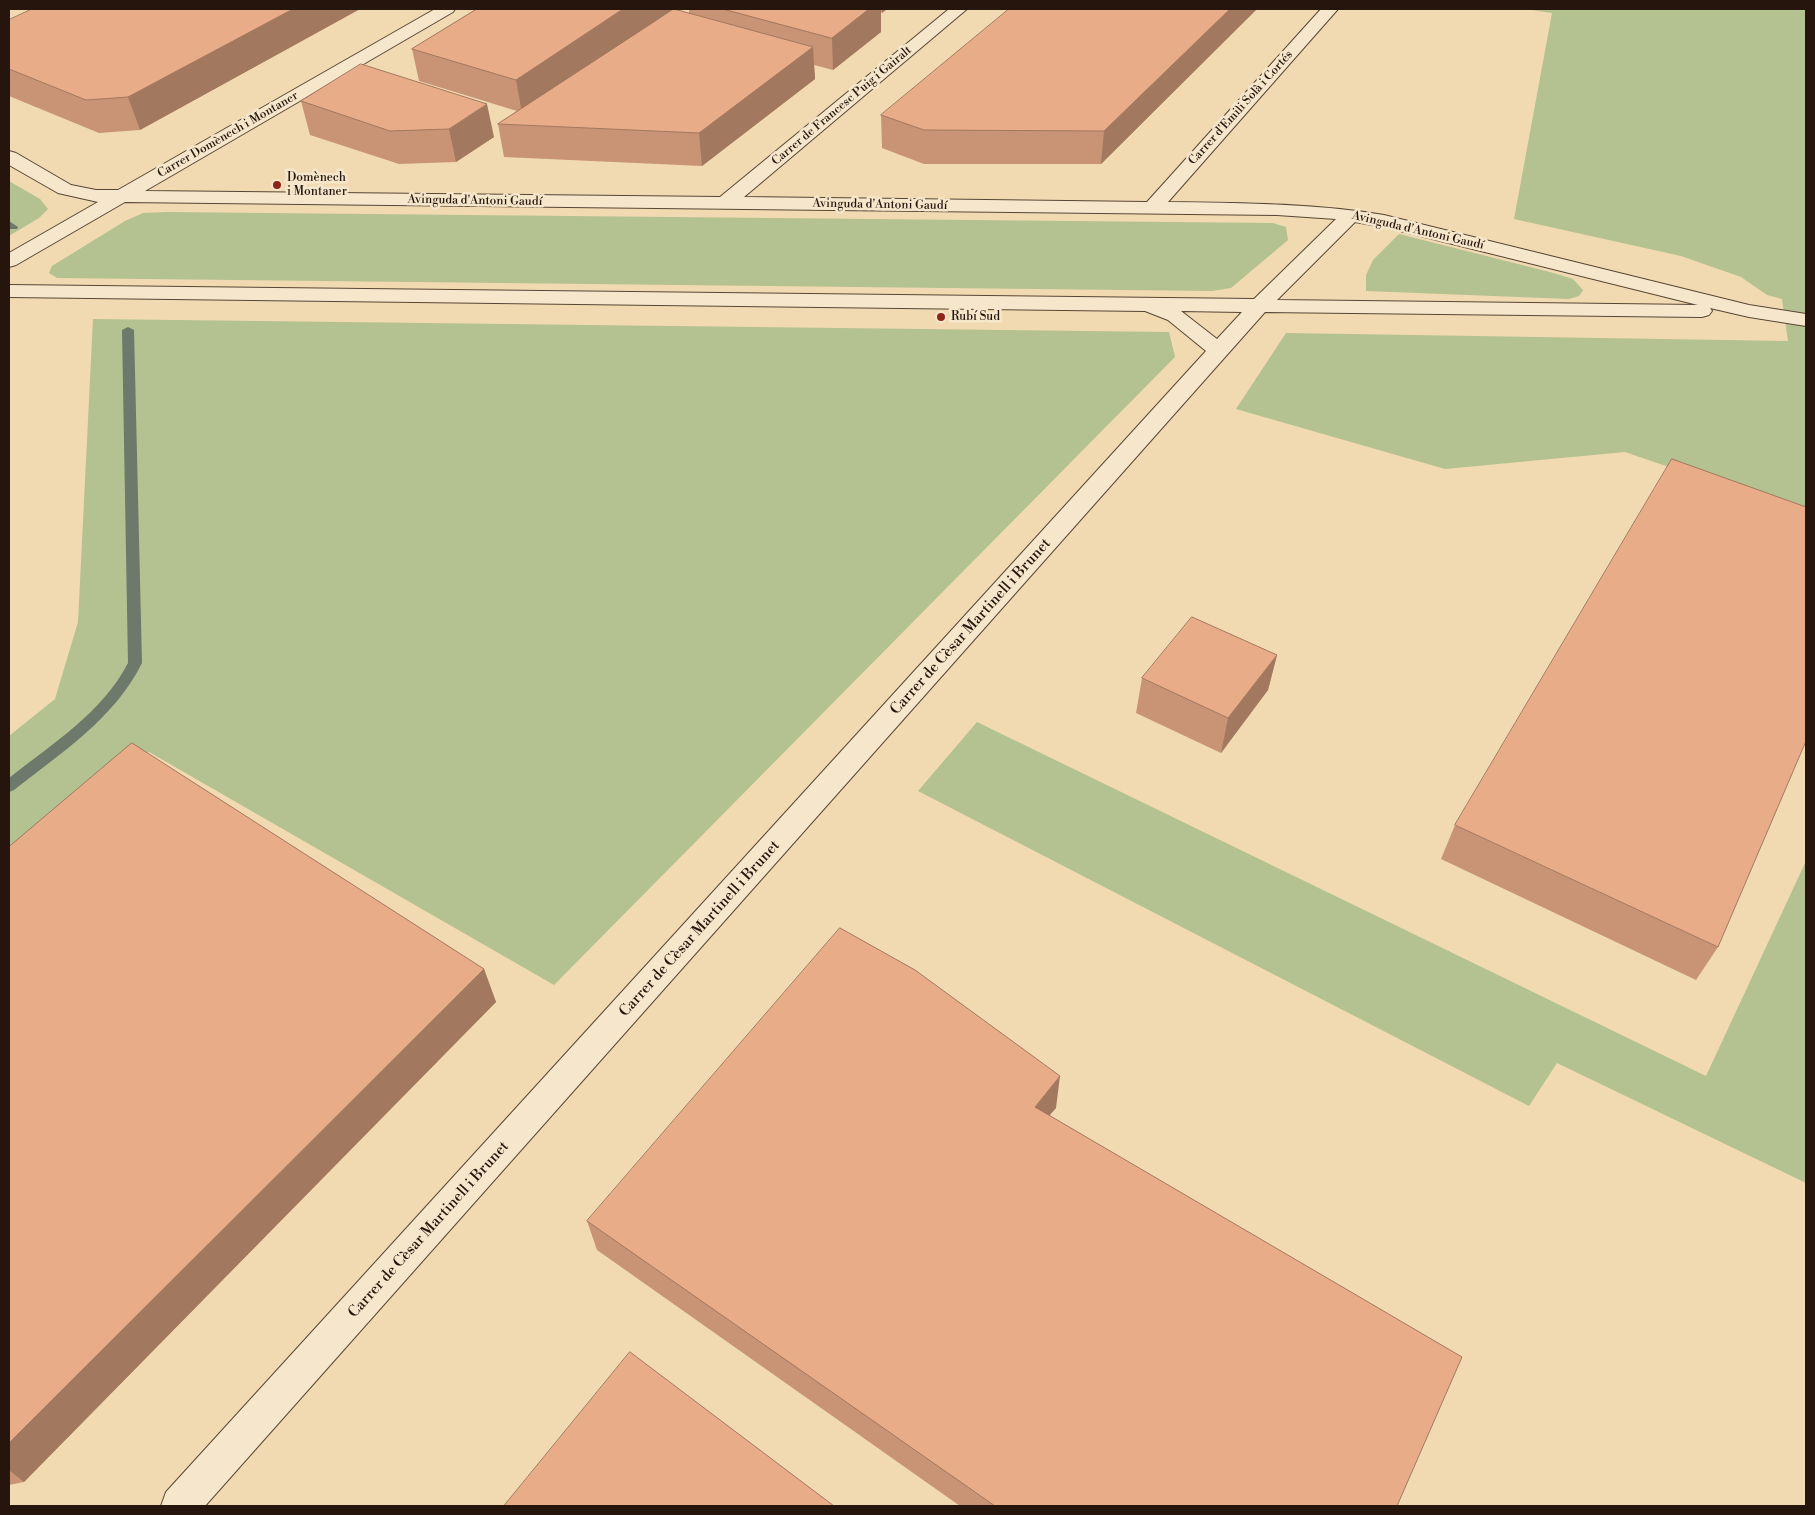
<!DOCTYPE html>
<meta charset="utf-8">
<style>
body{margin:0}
#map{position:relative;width:1815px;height:1515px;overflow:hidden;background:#f1dab1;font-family:"Libre Bodoni",serif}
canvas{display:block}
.frame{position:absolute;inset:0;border:10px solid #25150d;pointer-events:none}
</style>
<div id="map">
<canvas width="1815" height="1515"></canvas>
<div class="frame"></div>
</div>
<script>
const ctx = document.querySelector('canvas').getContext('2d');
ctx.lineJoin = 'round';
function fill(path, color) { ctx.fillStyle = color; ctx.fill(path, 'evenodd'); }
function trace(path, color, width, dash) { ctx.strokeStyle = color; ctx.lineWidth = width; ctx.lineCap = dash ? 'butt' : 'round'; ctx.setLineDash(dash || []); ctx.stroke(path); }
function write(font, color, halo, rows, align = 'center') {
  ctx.font = font + ' "Libre Bodoni",serif'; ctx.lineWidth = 5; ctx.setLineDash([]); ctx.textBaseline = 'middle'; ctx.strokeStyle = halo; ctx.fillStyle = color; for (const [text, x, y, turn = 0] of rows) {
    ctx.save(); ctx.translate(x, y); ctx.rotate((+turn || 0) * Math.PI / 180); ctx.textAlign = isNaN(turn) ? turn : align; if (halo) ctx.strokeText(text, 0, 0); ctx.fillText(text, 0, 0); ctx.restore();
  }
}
fill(new Path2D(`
 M1525,9H1806V514L1625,452L1445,469L1236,409L1286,333L1788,341L1782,299L1767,295L1741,277L1681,256L1514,219L1552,13Z
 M9,181L40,199L48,209L39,218L9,236Z
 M167,212L1273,223L1286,227L1288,240L1231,288L1212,291L57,278L49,273L52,266L125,221L143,213Z
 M1399,234L1550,272L1573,279L1583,290L1579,296L1569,299L1366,291V275L1373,260Z
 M93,319L1169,332L1175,357L554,985L149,752L9,865V736L55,699L78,622Z
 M977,722L1706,1076L1806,861V1183L1557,1063L1529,1106L918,791Z`), '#b4c191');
fill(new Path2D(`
 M9,221L18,227L17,229H9Z
 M128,327L134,330L142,663C114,719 62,752 14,790L9,792V778C52,744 102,713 128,663L122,330Z`), '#6c796b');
const minor = new Path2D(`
 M435,9H455L453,12L145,191L720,197L949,9H967L744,197L1147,202L1321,9H1338L1168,202C1241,203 1312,203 1384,215L1749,305L1806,314V326L1749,317L1710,308L1712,311L1709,315L1702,317L1265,312L205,1506H161L166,1492L1206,351L1168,320L1145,311L9,297V285L1254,299L1336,219L1277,215L125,202L16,265L9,267V253L98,202L58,193L9,165V151L16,153L71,185L96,190H118ZM1355,222L1384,227L1698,305L1277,300ZM1181,311L1242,312L1217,339Z`);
trace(minor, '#584636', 2);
fill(minor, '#f6e7cc');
fill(new Path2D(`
 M360,9L140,130L99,133L9,96V20Z
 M477,9H673L654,22L689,13V9H887L882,13L881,12V32L833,70L814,65L815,79L702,166L504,157L498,124L517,111L419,81L412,49Z
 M1257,9L1101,164H924L882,148L881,115Z
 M301,101L494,137L456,162L399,164L310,135Z
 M1277,655L1268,690L1221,753L1136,713L1142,678Z
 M1455,825L1718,947L1696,980L1441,859Z
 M9,847L484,969L496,1002L24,1482L9,1485Z
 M1056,1108L1049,1115L1397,1506H960L597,1250L587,1221Z`), '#c89475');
fill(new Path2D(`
 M293,9H360L140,130L128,97Z
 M623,9H673L522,113L516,80Z
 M869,9H881V32L833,70L832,38Z
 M882,9H887L882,13Z
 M1230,9H1257L1101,164L1104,131Z
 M813,47L815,79L702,166L699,133Z
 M487,104L494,137L456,162L449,129Z
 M1277,655L1268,690L1221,753L1228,718Z
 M484,969L496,1002L24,1482L9,1470V1443Z
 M1060,1076L1056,1108L1031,1137L1035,1107Z`), '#a2785f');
const building = new Path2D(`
 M32,9H293L128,97L86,100L9,69V20Z
 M477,9H623L516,80L412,49Z
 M674,9L813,47L699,133L498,124Z
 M723,9H869L832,38Z
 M1009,9H1230L1104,131L924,130L881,115Z
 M361,64L487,104L449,129L390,131L301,101Z
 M1672,459L1806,507V741L1718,947L1455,825Z
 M1192,617L1277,655L1228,718L1142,678Z
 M132,743L484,969L9,1443V847Z
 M840,928L915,970L1060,1076L1035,1107L1462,1357L1397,1506H995L587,1221Z
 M630,1352L834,1506H504Z`);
fill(building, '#e8ac88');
trace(building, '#a2785f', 1);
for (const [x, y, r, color] of [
 [277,185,5,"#8f2418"],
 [941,317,5,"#8f2418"]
]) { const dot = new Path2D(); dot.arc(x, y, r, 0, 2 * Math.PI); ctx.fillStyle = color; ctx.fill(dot); trace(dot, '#f6e7cc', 2); }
write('12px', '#25150d', '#f6e7cc', [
 ["Carrer de Francesc Puig i Gairalt",842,106,-40],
 ["Carrer d'Emili Solà i Cortés",1241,108,-48],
 ["Carrer Domènech i Montaner",228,135,-30],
 ["Avinguda d'Antoni Gaudí",475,201,1],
 ["Avinguda d'Antoni Gaudí",880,205,1],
 ["Avinguda d'Antoni Gaudí",1418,231,13]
]);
write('12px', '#25150d', '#f6e7cc', [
 ["Domènech",287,178],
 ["i Montaner",287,192],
 ["Rubí Sud",951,317]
], 'left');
write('15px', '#25150d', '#f6e7cc', [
 ["Carrer de Cèsar Martinell i Brunet",971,627,-48],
 ["Carrer de Cèsar Martinell i Brunet",700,929,-48],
 ["Carrer de Cèsar Martinell i Brunet",429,1230,-48]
]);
</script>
